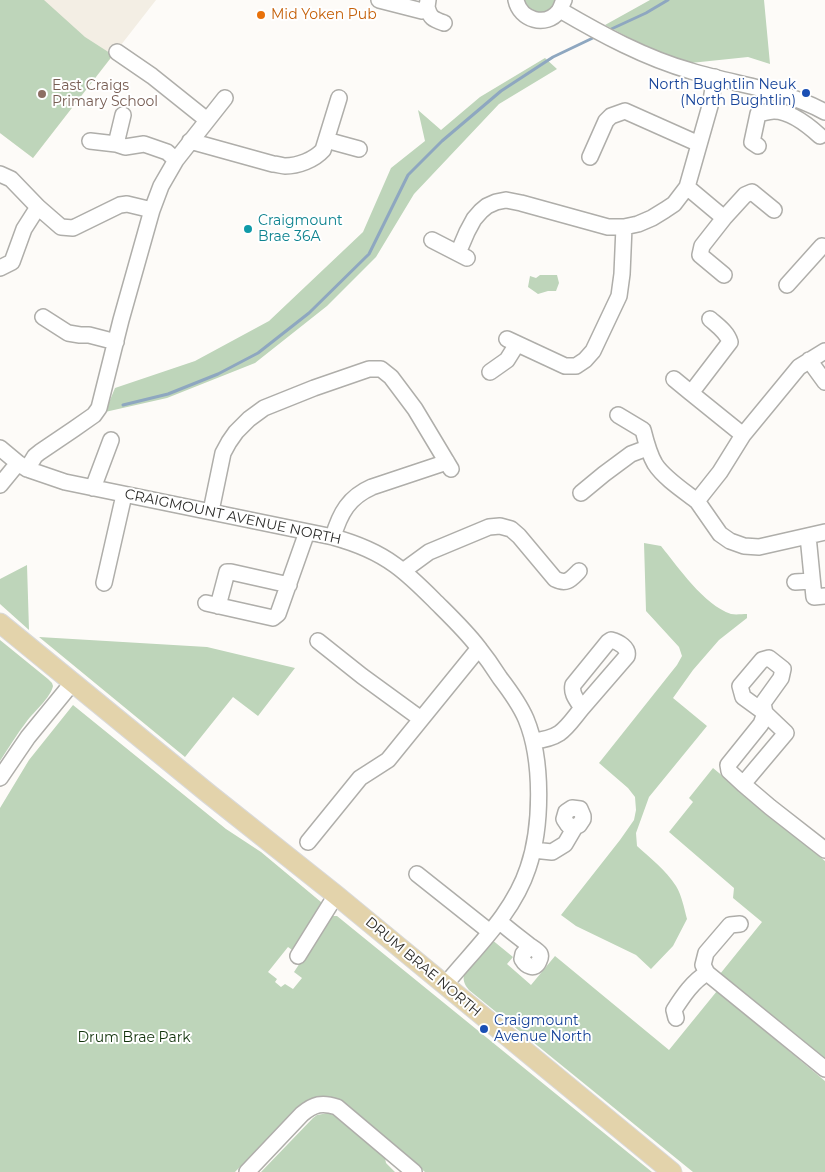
<!DOCTYPE html>
<style>
body{margin:0}
canvas{display:block;background:#fdfbf8}
</style>
<canvas width="825" height="1172"></canvas>
<script>
const ctx = document.querySelector('canvas').getContext('2d');
ctx.lineJoin = 'round';
function fill(path, color) { ctx.fillStyle = color; ctx.fill(path, 'evenodd'); }
function trace(path, color, width, dash) { ctx.strokeStyle = color; ctx.lineWidth = width; ctx.lineCap = dash ? 'butt' : 'round'; ctx.setLineDash(dash || []); ctx.stroke(path); }
function write(font, color, halo, rows, align = 'center') {
  ctx.font = font + ' Montserrat,sans-serif'; ctx.lineWidth = 4; ctx.setLineDash([]); ctx.textBaseline = 'middle'; ctx.strokeStyle = halo; ctx.fillStyle = color; for (const [text, x, y, turn = 0] of rows) {
    ctx.save(); ctx.translate(x, y); ctx.rotate((+turn || 0) * Math.PI / 180); ctx.textAlign = isNaN(turn) ? turn : align; if (halo) ctx.strokeText(text, 0, 0); ctx.fillText(text, 0, 0); ctx.restore();
  }
}
fill(new Path2D(`
 M0,0H156L33,158L0,133Z`), '#f3eee4');
fill(new Path2D(`
 M0,0H44L85,37L113,55L33,158L0,133Z
 M523,0H556L554,7L543,14L531,12Z
 M650,0H764L770,64L748,57L681,64L673,61L605,25Z
 M545,58L557,69L499,104L414,194L376,257L327,306L255,363L167,398L105,412L115,388L195,361L269,321L363,232L391,168L425,141L418,110L441,130L480,97Z
 M540,275H557L559,283L556,291H548L538,294L528,287L530,276L536,278Z
 M644,543L661,546C678,567 704,605 731,614C736,615 742,614 747,614V618L719,640L693,670L673,698L707,726L649,797L636,833L637,846C650,858 666,870 676,886C682,896 684,908 687,919L673,946L651,969L636,955L576,926L561,915L620,840L634,820L636,810L635,797L628,788L599,763L677,665L682,656L679,647L646,611Z
 M27,565L29,630L0,604V579Z
 M39,637L207,647L295,668L258,716L233,697L185,757Z
 M0,640L48,679L52,683L53,686C51,697 34,712 27,721C17,734 9,747 0,761Z
 M73,705L226,829L261,852L321,902L322,905L295,952L288,947L268,972L277,979L275,982L281,987L285,984L293,989L302,978L294,972L329,919L333,916H337L652,1172H425L343,1102C328,1093 315,1095 301,1104L235,1172H0V808L29,760Z
 M713,768L825,861V1060L720,974L762,922L733,898L734,888L669,832L693,802L689,798Z
 M491,939L513,957L507,964L531,985L555,956L669,1050L717,991L825,1081V1172H693L469,990C464,984 462,979 465,971Z
 M328,1113L333,1115L385,1158L386,1163L395,1172H261L313,1118L317,1115Z`), '#bed5ba');
trace(new Path2D(`
 M607,31L646,13L668,0
 M123,405L168,394L218,374L258,353L309,313L369,254L408,175L442,141L501,91L553,57L597,36`), '#8ea7c0', 3);
const minor = new Path2D(`
 M379,0L422,11L427,7L428,0
 M516,0C520,20 546,28 559,11C561,8 562,4 564,0
 M427,7C430,18 433,19 444,23
 M560,10C601,34 645,58 691,71C736,85 783,89 825,112
 M117,52L152,76L207,120
 M326,140L359,149
 M90,141L116,144L125,147L144,144L167,152L176,160
 M190,141L273,164C277,164 282,166 285,166C298,166 314,160 323,150L339,98
 M116,144L123,115
 M758,146L752,142L758,114C763,113 769,111 774,111C790,111 809,126 820,136
 M590,157L606,121L611,116L625,111L699,144
 M0,174L11,179L38,207L61,227L73,228L120,205L127,204L152,210
 M687,187L724,218
 M432,240L467,258
 M458,253L467,232L474,219L481,211L487,206L496,202L506,200L521,203L608,227H624L638,224L652,218L665,210L674,204L687,187L710,106L715,77
 M0,268L12,262L24,229L38,207
 M724,275L700,255L702,246L724,218L745,195L752,192L774,210
 M787,285L822,246
 M43,317L68,333L80,335H89L116,342
 M710,319C718,326 727,332 730,342L691,393L743,435
 M507,339L565,366H576L585,360L593,351L619,296L622,274L624,227
 M825,351L799,367L743,435L720,472L697,501L720,534L730,541L744,546L759,547L825,532
 M809,360L825,382
 M490,372L507,360L517,344
 M674,379L691,393
 M618,415L643,430C646,442 649,454 655,464C664,478 684,491 697,501
 M0,448L18,463L27,469L65,482L333,537C355,543 376,551 395,565C409,575 422,588 434,600C449,615 465,630 478,647C486,657 493,667 500,678C510,691 520,705 526,719C543,760 542,827 528,868C513,914 475,948 445,985
 M27,469L35,456L40,452L74,429L94,415L99,408L121,320L152,210L161,186L176,160L225,98
 M0,485L18,463
 M93,488L111,440
 M581,493L604,474L631,454L647,448
 M211,511L223,453L229,442L236,432L249,419L264,408L314,388L369,369H381L391,377L415,409L451,469
 M808,536L814,597L825,596
 M333,537C340,513 349,497 372,487L447,462
 M403,571L429,552L489,527L500,526L511,529L519,536L555,579C567,585 571,579 579,571
 M795,582L812,581
 M104,583L124,495
 M206,603L273,618L278,614L307,532
 M218,606L227,572H231L289,585
 M611,640C619,642 629,648 627,656L582,708C577,700 571,694 573,685L608,642Z
 M318,641L362,676L421,719
 M533,741C562,738 565,729 582,708
 M0,778L28,737L73,682
 M743,784L786,733L765,713L743,697L740,686L762,660L769,658L783,669L781,678L763,703L765,713L761,724L728,765L729,771L743,784L770,807L825,850
 M308,842L360,778L388,760L479,648
 M533,850L552,852L565,844L575,827L579,825L583,819V816L580,809L572,808L566,812L564,819L568,825L575,827
 M417,874L490,932
 M499,921C509,930 520,938 530,946C533,948 538,951 540,954C541,956 540,959 539,961C535,971 526,966 522,959L523,954L530,946
 M740,924L730,925L706,953L703,965L707,973L825,1069
 M298,956L336,895
 M676,1018L674,1010C683,996 693,981 707,973
 M247,1172L302,1114C314,1104 322,1102 337,1107L414,1172`);
const major = new Path2D(`
 M0,623L209,794L336,895L672,1172`);
trace(minor, '#afaeaa', 18);
trace(major, '#d9d9d9', 21);
trace(minor, '#fff', 15);
trace(major, '#e3d3ab', 19);
for (const [x, y, r, color] of [
 [261,15,5,"#e8710a"],
 [806,93,5,"#1a4fb4"],
 [42,94,5,"#8d6e63"],
 [248,229,5,"#0f9aa8"],
 [484,1029,5,"#1a4fb4"]
]) { const dot = new Path2D(); dot.arc(x, y, r, 0, 2 * Math.PI); ctx.fillStyle = color; ctx.fill(dot); trace(dot, '#fff', 2); }
write('14px', '#c56008', '#fff', [
 ["Mid Yoken Pub",271,15]
], 'left');
write('14px', '#164399', '#fff', [
 ["North Bughtlin Neuk",796,85],
 ["(North Bughtlin)",796,101],
 ["Craigmount",494,1021,"left"],
 ["Avenue North",494,1037,"left"]
], 'right');
write('14px', '#785e54', '#fff', [
 ["East Craigs",52,86],
 ["Primary School",52,102]
], 'left');
write('14px', '#0d838f', '#fff', [
 ["Craigmount",258,221],
 ["Brae 36A",258,237]
], 'left');
write('14px', '#2c2c2a', '#fff', [
 ["CRAIGMOUNT AVENUE NORTH",233,517,12],
 ["DRUM BRAE NORTH",423,967,40]
]);
write('14px', '#11330b', '#fff', [
 ["Drum Brae Park",134,1038]
]);
</script>
